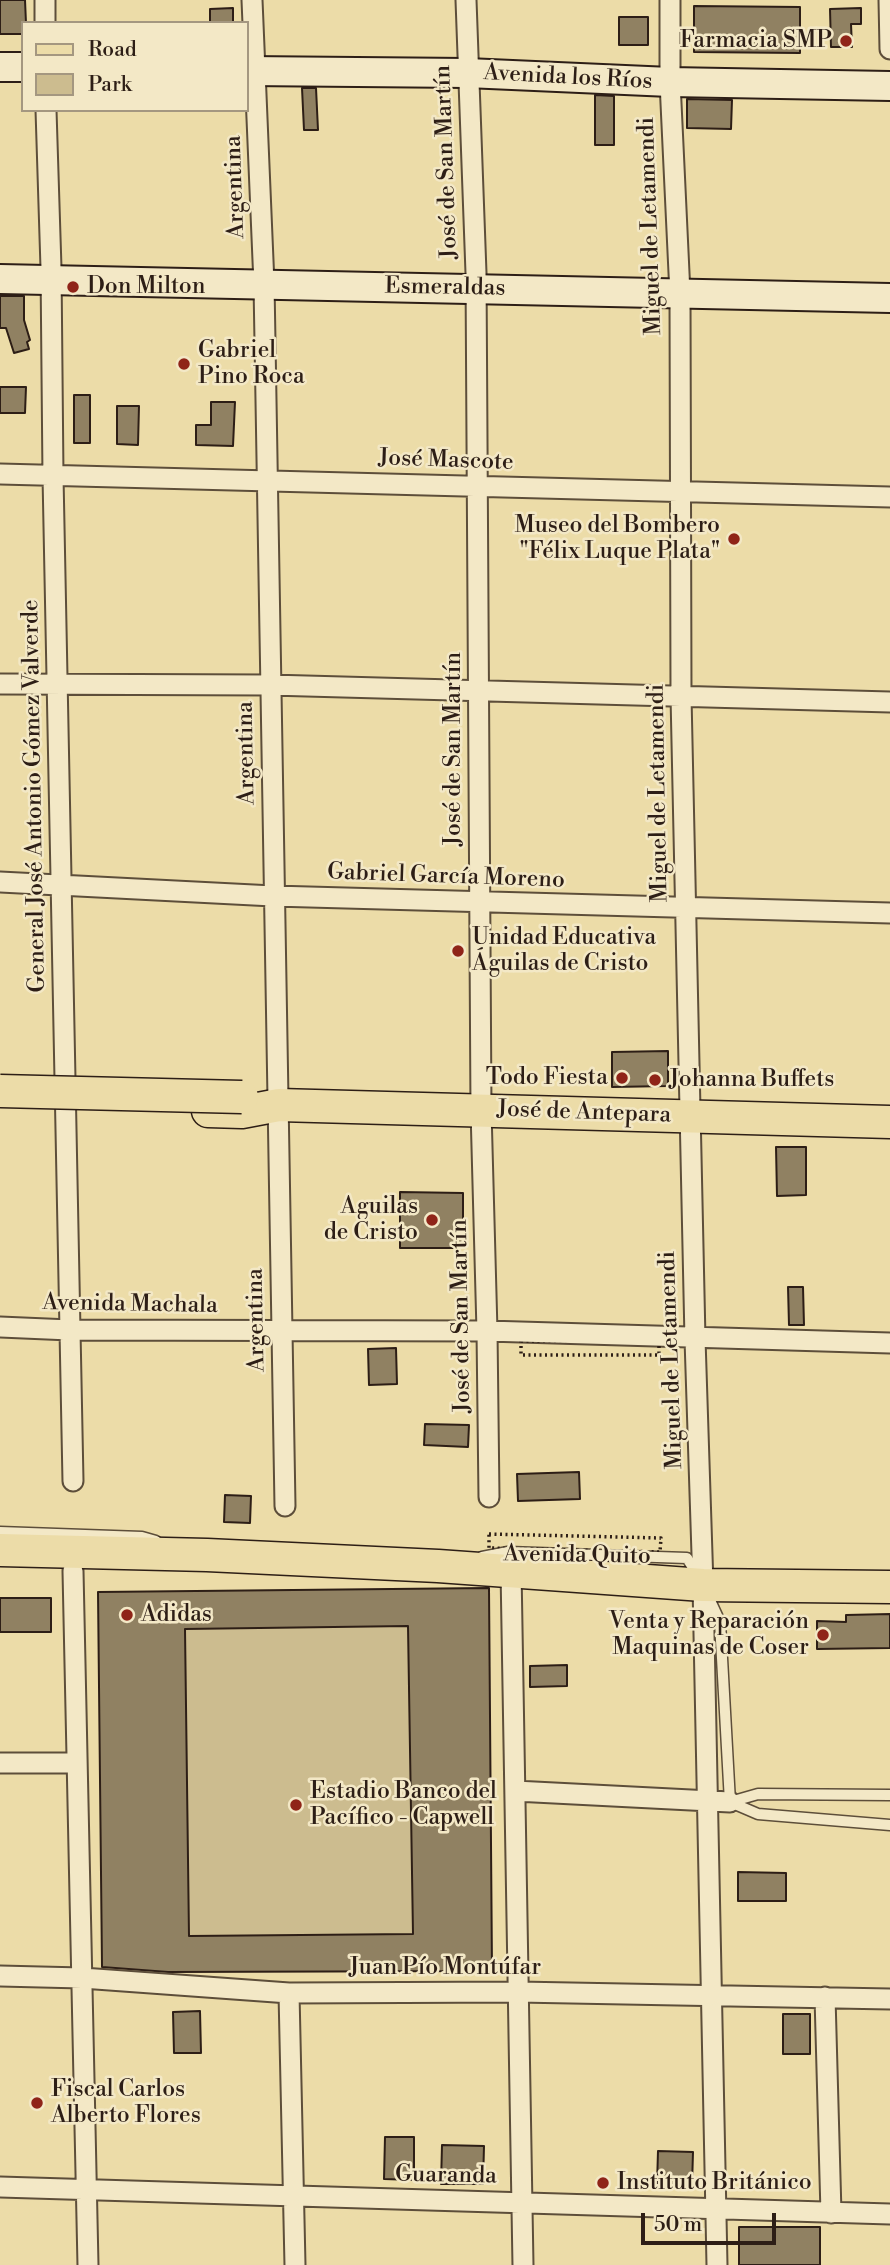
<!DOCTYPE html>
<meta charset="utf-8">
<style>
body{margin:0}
#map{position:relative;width:890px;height:2265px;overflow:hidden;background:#ecdca8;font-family:"Libre Bodoni",serif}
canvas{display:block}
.legend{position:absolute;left:21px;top:21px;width:228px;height:91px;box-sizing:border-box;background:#f3e8c6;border:2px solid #a49780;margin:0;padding:9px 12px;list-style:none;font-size:21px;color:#2d1e16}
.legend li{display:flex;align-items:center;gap:14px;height:35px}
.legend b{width:35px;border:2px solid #a49780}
.scale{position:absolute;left:641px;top:2213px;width:135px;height:32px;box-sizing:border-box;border:4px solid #2d1e16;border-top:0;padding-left:9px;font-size:21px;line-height:24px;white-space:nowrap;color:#2d1e16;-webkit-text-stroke:5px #f3e8c6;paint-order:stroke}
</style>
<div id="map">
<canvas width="890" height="2265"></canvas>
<ul class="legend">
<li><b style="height:9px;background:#ecdca8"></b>Road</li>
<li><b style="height:19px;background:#ccbc8f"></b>Park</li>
</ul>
<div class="scale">50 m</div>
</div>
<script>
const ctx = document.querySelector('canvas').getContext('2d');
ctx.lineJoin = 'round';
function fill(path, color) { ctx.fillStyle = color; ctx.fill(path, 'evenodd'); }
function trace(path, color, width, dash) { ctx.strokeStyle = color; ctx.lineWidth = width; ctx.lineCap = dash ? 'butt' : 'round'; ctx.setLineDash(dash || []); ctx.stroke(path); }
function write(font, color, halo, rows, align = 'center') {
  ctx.font = font + ' "Libre Bodoni",serif'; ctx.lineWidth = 5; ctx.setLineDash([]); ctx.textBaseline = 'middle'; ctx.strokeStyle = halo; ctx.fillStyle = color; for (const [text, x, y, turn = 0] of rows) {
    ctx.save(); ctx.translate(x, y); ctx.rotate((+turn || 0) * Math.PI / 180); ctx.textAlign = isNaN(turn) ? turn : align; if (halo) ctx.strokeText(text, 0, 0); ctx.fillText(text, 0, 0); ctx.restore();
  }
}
fill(new Path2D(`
 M489,1588L492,1971L102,1972L98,1592Z`), '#ccbc8f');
const building = new Path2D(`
 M0,0H25L26,23H23V34H0Z
 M694,6L800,7V53L694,52Z
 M233,8V23H210V9Z
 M861,8V24H851L852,47H831L830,9Z
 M619,17H648V45H619Z
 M302,88H316L318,130H304Z
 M595,95L614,96V145H595Z
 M687,99L732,100L731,129L687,128Z
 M0,296H24V320L30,340L27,342L29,349L14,353L6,328H0Z
 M0,387H26L25,413H0Z
 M74,395H90V443H74Z
 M211,402H235L233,446L196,445V425H211Z
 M117,406H139L138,445L117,444Z
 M668,1051V1086L612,1087V1052Z
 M776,1147H806V1195L777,1196Z
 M400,1192L463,1193V1248H400Z
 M788,1287H803L804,1325H789Z
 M396,1348L397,1384L369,1385L368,1349Z
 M425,1424L469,1425L468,1447L424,1445Z
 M579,1472L580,1499L518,1501L517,1474Z
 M225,1495L251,1496L250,1523L224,1522Z
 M489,1588L492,1971L168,1972L102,1967L98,1592ZM408,1626L413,1934L189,1936L185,1629Z
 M0,1598H51V1632H0Z
 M890,1614V1648L817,1649V1621L846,1622V1615Z
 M567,1665V1686L530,1687V1666Z
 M738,1872L786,1873V1901H738Z
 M200,2011L201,2053H174L173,2012Z
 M783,2014H810V2054H783Z
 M385,2137H414V2180L384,2179Z
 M442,2145L484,2146L483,2184H441Z
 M658,2151L693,2152L692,2186L657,2185Z
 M739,2227H820V2265H739Z`);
fill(building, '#908162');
trace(building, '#2d1e16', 2);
const lane = new Path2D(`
 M0,1532L142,1537L156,1541
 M482,1557L508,1552L687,1558L698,1576
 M708,1596L720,1622L730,1802
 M730,1802L758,1814L890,1825
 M730,1802L758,1794L890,1795`);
const street = new Path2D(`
 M45,0V23
 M252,0L264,284L285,1506
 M466,0L476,273L481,1110L487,1331L489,1497
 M670,0V82L680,294L681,696L695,1339L703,1585L717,2265
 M889,0L890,49
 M46,110L51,268L53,476L73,1481
 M0,474L890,497
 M0,684L270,685L890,702
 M0,882L273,896L890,913
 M0,1327L70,1330L487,1331L890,1343
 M511,1570L523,2265
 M73,1571L88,2265
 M0,1763H77
 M515,1791L730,1802
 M0,1976L82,1978L289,1993L518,1992L890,1999
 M289,1993L295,2265
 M825,1997L831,2213
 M0,2187L890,2214`);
const secondary = new Path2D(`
 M0,67H23
 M247,71L467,73L670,82L890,86
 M0,279L890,298`);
const primary = new Path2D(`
 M208,1111L242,1112L279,1105L890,1122
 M0,1550L207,1555L438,1566L703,1585L890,1587`);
trace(lane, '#5d4e3a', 13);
trace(street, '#5d4e3a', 23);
trace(secondary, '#2d1e16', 32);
trace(primary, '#2d1e16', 35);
trace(new Path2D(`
 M521,1341H659V1355H521Z
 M489,1534L661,1538L660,1552L489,1548Z`), '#2d1e16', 3.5, [2, 3.5]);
trace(lane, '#f3e8c6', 10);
trace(street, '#f3e8c6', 19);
trace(secondary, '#f3e8c6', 28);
trace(primary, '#ecdca8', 32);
const primaryBridge = new Path2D(`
 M0,1091L242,1097`);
trace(primaryBridge, '#2d1e16', 35, []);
trace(primaryBridge, '#ecdca8', 32);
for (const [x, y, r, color] of [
 [846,41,7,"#8f2418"],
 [73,287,7,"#8f2418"],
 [184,364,7,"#8f2418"],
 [734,539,7,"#8f2418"],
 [458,951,7,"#8f2418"],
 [622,1078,7,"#8f2418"],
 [655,1080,7,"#8f2418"],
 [432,1220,7,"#8f2418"],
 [127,1615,7,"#8f2418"],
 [823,1635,7,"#8f2418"],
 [296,1805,7,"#8f2418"],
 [37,2103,7,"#8f2418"],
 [603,2183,7,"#8f2418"]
]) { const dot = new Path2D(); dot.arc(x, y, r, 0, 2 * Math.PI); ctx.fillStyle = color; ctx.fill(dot); trace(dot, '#f3e8c6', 2.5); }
write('23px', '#2d1e16', '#f3e8c6', [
 ["Farmacia SMP",832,41,"right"],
 ["Don Milton",87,287],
 ["Gabriel",198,351],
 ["Pino Roca",198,377],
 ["Museo del Bombero",720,526,"right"],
 ["\"Félix Luque Plata\"",720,552,"right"],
 ["Unidad Educativa",472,938],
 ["Águilas de Cristo",472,964],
 ["Todo Fiesta",608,1078,"right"],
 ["Johanna Buffets",669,1080],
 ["Aguilas",418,1207,"right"],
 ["de Cristo",418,1233,"right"],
 ["Adidas",141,1615],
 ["Venta y Reparación",809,1622,"right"],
 ["Maquinas de Coser",809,1648,"right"],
 ["Estadio Banco del",310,1792],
 ["Pacífico - Capwell",310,1818],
 ["Fiscal Carlos",51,2090],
 ["Alberto Flores",51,2116],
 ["Instituto Británico",617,2183]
], 'left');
write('23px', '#2d1e16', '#f3e8c6', [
 ["Avenida los Ríos",568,78,3],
 ["José de San Martín",447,162,-92],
 ["Argentina",236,187,-92],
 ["Miguel de Letamendi",651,226,-92],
 ["Esmeraldas",445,288,1],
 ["José Mascote",446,461,2],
 ["José de San Martín",454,749,-90],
 ["Argentina",247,753,-91],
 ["Miguel de Letamendi",659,793,-91],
 ["General José Antonio Gómez Valverde",35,796,-91],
 ["Gabriel García Moreno",446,877,2],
 ["José de Antepara",584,1113,2],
 ["Avenida Machala",130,1305,1],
 ["José de San Martín",462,1316,-91],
 ["Argentina",257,1320,-91],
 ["Miguel de Letamendi",672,1360,-92],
 ["Avenida Quito",577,1556,1],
 ["Juan Pío Montúfar",445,1968],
 ["Guaranda",446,2176,1]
]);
</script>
